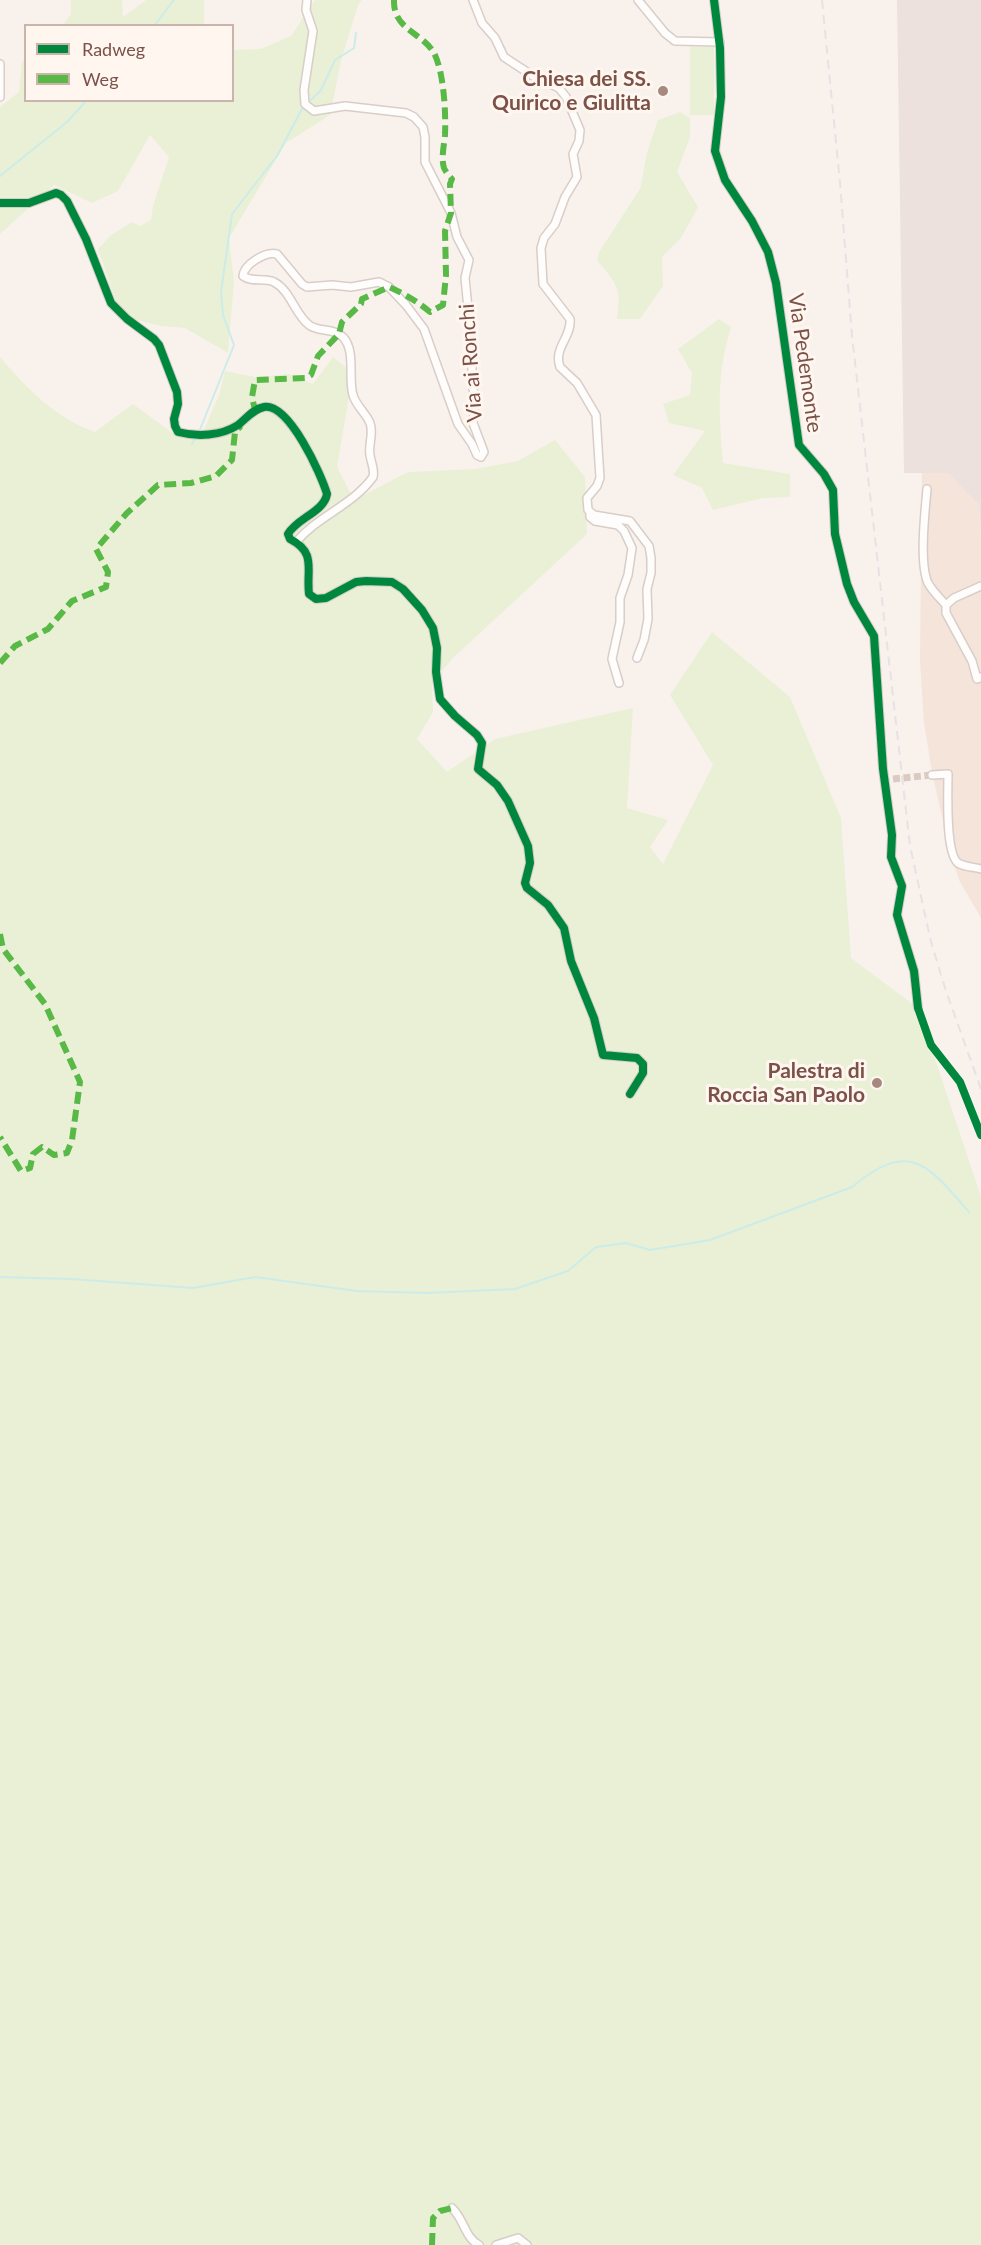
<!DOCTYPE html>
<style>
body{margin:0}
#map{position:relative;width:981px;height:2245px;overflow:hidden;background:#f9f2ec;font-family:Lato,sans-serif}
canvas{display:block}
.legend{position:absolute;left:24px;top:24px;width:210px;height:78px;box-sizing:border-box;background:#fff6ef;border:2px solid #cab4ac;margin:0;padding:8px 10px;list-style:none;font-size:18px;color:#7b5148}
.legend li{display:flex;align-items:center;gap:12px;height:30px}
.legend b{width:30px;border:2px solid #cab4ac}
</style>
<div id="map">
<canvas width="981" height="2245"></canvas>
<ul class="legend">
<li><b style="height:8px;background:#00873e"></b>Radweg</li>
<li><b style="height:8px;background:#58b947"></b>Weg</li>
</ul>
</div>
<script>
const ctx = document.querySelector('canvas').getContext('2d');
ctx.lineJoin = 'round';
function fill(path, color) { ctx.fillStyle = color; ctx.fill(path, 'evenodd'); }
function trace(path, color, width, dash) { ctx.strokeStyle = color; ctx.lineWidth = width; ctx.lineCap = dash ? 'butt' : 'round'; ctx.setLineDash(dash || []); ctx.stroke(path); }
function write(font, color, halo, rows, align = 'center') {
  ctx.font = font + ' Lato,sans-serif'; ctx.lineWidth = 6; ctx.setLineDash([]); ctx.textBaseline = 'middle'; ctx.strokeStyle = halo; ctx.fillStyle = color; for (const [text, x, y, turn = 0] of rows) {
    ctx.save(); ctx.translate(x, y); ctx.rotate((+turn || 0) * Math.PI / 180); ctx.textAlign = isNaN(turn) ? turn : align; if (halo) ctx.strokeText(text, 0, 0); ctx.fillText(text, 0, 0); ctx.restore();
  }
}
fill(new Path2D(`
 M922,473H948L979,505L981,534V918L959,880L950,852L932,772L924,723L920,661Z`), '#f4e4da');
fill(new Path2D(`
 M897,0H981V534L979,505L948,473H904Z`), '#ece1dc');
fill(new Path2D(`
 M71,0H122L123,17L146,0H204V25H63L71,14Z
 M315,0H362L358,5L341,61L330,115L286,143L229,238L234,282L228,353L185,328L161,326L121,316L98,249L111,235L132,222L140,226L151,220L153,206L169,157L150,135L118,191L92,203L54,185L0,234V107L19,92L22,61L25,60L26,100H232L233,50L261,49L291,36Z
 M690,47H714V115H690Z
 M680,112L690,118V137L677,172L698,207L681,238L662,257L663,286L640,319H617C622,287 616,284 597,260L599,252L640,189L647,153L658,120Z
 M719,319L731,327C716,375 719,414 723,463L790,474V497L763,498L713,510L702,488L673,475L705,431L669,423L663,404L690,395L692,373L678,349Z
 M0,357C26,388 57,419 95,432L133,404L174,434L200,439L219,395L225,371L255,377L289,374L313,384L333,357L353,373L337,467L354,500L408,472L476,469L518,461L555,440L585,477L587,534L452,659L432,683L433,712L417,739L447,772L495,739L633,708L627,808L668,820L650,847L663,864L713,765L670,695L712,632L790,697L841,818L851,958L918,1008L981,1197V2245H0Z`), '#e9f0d5');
trace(new Path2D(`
 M154,26L174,0
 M311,100L321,90L335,60L354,48L356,33
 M0,176L67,122L87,100
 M199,432L234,345L223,315L221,292L232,214L277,156L302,109
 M192,444L196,437
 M0,1277L72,1279L193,1288L255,1277L357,1291L427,1293L515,1289L568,1271L596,1247L626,1243L650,1250L710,1240L852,1187C910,1139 927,1164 969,1212`), '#ccece9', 2);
trace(new Path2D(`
 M893,779L932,775`), '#dacac3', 7, [7, 3.5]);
const street = new Path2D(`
 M473,0L482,23L495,38L504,57L533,76L559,88L566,97L580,130L579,141L573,154L577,177L565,197L555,224L544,238L541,248L543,284L570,319C572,337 553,348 560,367L577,383L596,415L600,478L597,486L587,498L588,510L594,515L630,521L649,546L651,558V573L647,589L648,619L644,640L637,658
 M638,0L665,33L675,41L720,42
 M714,0L720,48L721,97L715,151L725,180L752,221L768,252L776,283L799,445L824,474L833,490L835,534L847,584L854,602L874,636L883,769L892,835L891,857L902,886L897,915L914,971L918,1008
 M0,64V97
 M0,203H29L56,193L61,195L67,201L86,239L111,303L127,319L154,339L159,345L177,392L178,404L174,419L175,426L178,432C197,437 221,436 238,425C246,419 253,409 264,407C289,403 321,474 327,494C324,512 297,518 288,534L290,539C317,553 306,569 309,594L316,599L326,598L356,582L366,581L392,582L403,589L422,610L433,628L437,648L436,672L440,699L455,716L477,735L482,743L478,769L497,785L508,801L528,846L530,863L525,883L527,888L548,905L564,928L571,961L594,1018L603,1055L637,1058L643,1064V1073L630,1094
 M927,489C925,512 919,563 928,583C933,592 940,598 946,605V613L972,661L977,679L981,677
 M590,514V517L595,521L618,525L624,531L632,548L628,575L620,598V622L612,659L619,683
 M296,542C318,516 353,505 373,477C375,469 371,463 370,455C368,445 374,433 370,423C366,413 356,406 353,395C348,378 356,351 343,337C334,328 318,332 309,325C294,313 291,291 274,282C264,277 252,283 243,276C244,264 266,251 277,254L302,284L307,287L332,285L351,287L379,282L389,287L406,305L424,329L458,424L472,444L477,455L481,457L484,452L473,423L475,402L472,381V348L465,278L469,260L457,237L451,213L425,162V137L423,127L414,117L406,113L345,106L314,111L305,104L304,90L313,31L306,10L307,0
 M946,605L954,598L981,586
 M932,775L948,774C948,791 945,853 958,863C964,867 974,867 981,869
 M452,2208C464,2219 465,2238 479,2245
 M496,2245L518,2238L527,2245`);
trace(street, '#d8cdc8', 10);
trace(street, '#fefdfc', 7);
trace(new Path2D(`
 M822,0L840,183L852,336L910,846L931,942L946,991L981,1089`), '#e5e2e6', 2, [9, 6]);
trace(new Path2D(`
 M253,413L255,410L252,397L255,380L305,378L311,375L318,356L339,334L342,322L361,304L362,299L389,287C405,294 418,302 430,312L443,305L446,275L445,231L451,213L450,184L452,179C449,176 446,172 444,168C441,159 444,145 445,135C446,114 444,72 434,53C422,32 393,30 394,0
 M0,663L15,646L48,629L72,601L106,587L108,572L96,549L127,513L158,485L191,483L216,476L232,460L235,432L241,426
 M0,934L3,949L45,1004L80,1082L72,1140L67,1153L54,1155L42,1147L33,1154L30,1168L21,1171L0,1137
 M432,2245L433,2218L440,2211L452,2208`), '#58b947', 6, [12, 6]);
trace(new Path2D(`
 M714,0L720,48L721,97L715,151L725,180L752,221L768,252L776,283L799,445L824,474L833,490L835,534L847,584L854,602L874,636L883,769L892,835L891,857L902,886L897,915L914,971L918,1008L931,1045L960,1082L981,1135
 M0,203H29L56,193L61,195L67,201L86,239L111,303L127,319L154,339L159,345L177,392L178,404L174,419L175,426L178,432C197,437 221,436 238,425C246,419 253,409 264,407C289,403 321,474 327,494C324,512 297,518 288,534L290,539C317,553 306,569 309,594L316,599L326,598L356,582L366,581L392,582L403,589L422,610L433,628L437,648L436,672L440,699L455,716L477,735L482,743L478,769L497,785L508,801L528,846L530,863L525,883L527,888L548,905L564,928L571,961L594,1018L603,1055L637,1058L643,1064V1073L630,1094`), '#00873e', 8);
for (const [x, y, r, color] of [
 [663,91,6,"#a78981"],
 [877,1083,6,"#a78981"]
]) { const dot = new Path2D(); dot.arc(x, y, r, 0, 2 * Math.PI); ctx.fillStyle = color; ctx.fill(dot); trace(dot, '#fff6ef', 2); }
write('bold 21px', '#7b5148', '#fff6ef', [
 ["Chiesa dei SS.",651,79],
 ["Quirico e Giulitta",651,103],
 ["Palestra di",865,1071],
 ["Roccia San Paolo",865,1095]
], 'right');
write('21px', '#7b5148', '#fff6ef', [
 ["Via ai Ronchi",471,363,-94],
 ["Via Pedemonte",805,363,82]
]);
</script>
